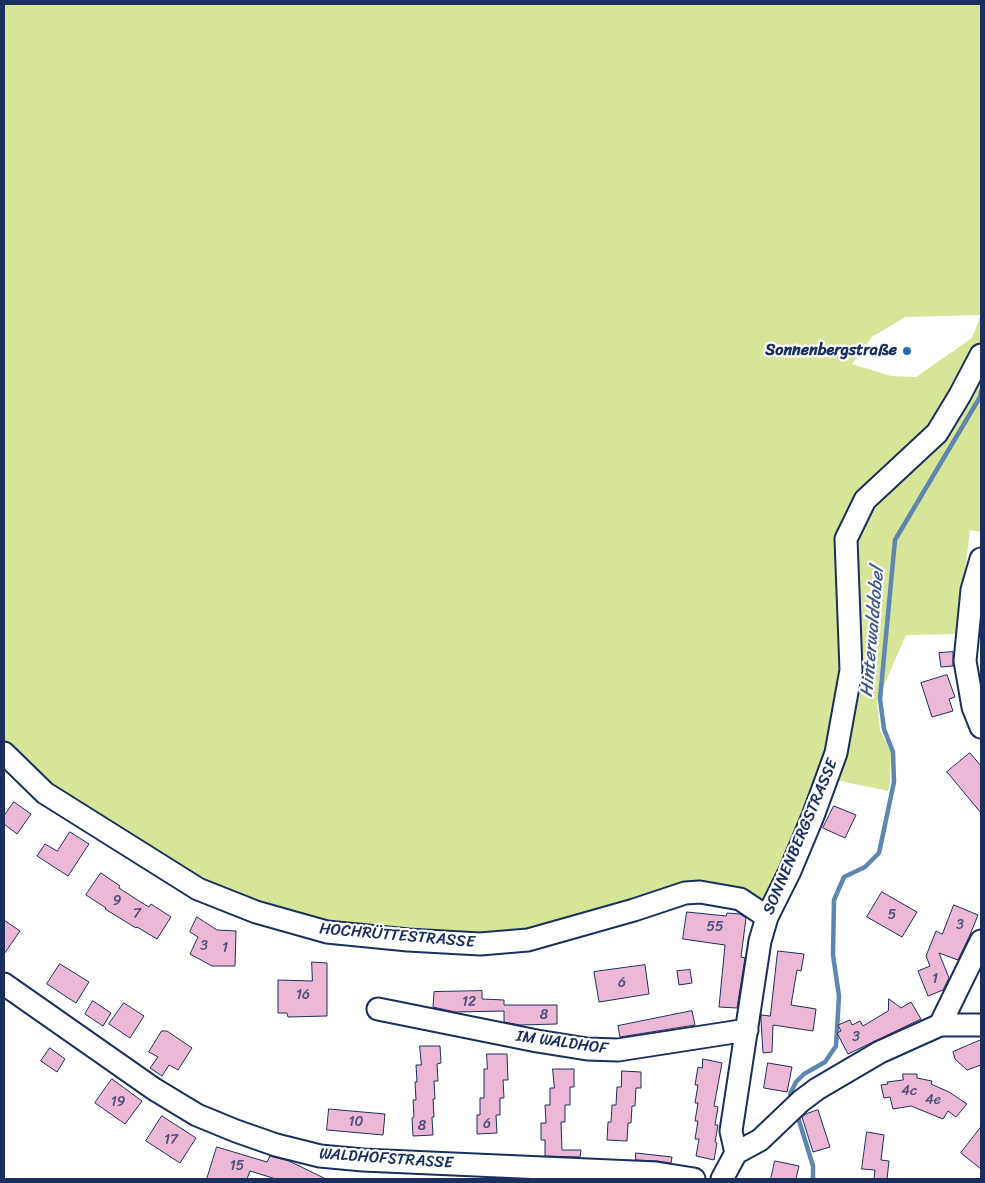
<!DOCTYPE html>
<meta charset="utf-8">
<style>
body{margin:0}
#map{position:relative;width:985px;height:1183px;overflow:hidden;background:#fff;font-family:Sriracha,sans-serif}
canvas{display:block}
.frame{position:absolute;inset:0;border:5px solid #1b2f5e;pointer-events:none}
</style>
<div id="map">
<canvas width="985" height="1183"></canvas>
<div class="frame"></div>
</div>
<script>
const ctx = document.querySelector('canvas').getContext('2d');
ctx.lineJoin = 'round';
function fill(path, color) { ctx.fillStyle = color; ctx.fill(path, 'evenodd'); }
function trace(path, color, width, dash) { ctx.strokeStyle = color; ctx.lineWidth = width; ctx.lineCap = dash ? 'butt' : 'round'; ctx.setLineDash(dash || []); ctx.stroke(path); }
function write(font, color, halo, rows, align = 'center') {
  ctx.font = font + ' Sriracha,sans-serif'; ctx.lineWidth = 4.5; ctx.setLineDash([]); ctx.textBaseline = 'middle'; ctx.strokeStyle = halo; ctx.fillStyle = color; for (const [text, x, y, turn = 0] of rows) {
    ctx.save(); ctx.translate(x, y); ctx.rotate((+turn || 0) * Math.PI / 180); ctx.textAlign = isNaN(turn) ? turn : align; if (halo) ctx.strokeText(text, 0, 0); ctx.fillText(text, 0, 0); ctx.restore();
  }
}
fill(new Path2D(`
 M4,4H981V315L905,317L872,337L852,364L891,376L916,377L972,338L981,315V532L970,530L957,634L906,635L877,701L880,730L891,751L890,783L888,791L821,777L784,871L763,902L747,893L591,919L488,939L336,928L287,916L184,874L42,786L4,748Z`), '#d7e598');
trace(new Path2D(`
 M792,1100L790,1094L796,1082L804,1074L825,1062L836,1046L839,996L833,955L834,900L844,877L865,867L879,853L894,782L893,752L884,729L880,699L895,540L980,397L981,391
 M797,1114L813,1166V1179`), '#5d86b0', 4.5);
const building = new Path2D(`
 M953,652V666L941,667L939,653Z
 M947,675L955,697L949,699L953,711L932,717L921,683Z
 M970,753L981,766V813L947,772Z
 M14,802L31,814L17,834L4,824V816Z
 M834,806L856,815L845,838L823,828Z
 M70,832L89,844L68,876L37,856L45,844L57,851Z
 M101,873L120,886L119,888L139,901L149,907L151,904L171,917L157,939L137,927L136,928L105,909L106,908L86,895Z
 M882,892L917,912L902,937L867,917Z
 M954,905L978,915L970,935L958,960L939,953L949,978L943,990L928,996L918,971L930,966L926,956L936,931L942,934Z
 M687,912L726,916L727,913L740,914L746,918L741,957L745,958L737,1008L719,1007L725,945L683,939Z
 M197,917L217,930L236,931L235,966H212L190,954L198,937L190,932Z
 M4,920L20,931L4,954Z
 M778,951L804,954L801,971L797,970L791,1005L816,1009L813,1031L773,1025L772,1052L763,1053L761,1020V1015L770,1016Z
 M312,962L327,963V1016L288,1017L287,1013H278V980L312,981Z
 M60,964L89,982L76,1003L47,984Z
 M645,965L649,994L599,1002L594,972Z
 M690,970L692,983L679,985L677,971Z
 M482,991V999L504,1000V1005H557V1024L520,1025L504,1022V1011L455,1012L433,1007L434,992Z
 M889,999L901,1008L911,1002L921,1019L848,1054L837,1033L841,1031L838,1025L850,1020L852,1025L860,1021L863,1026L888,1011Z
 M93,1001L111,1013L103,1026L85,1014Z
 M124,1003L144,1016L130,1038L109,1024Z
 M692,1011L695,1025L620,1037L618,1026Z
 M162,1031H167L192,1048L178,1070L169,1065L162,1076L150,1068L158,1057L149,1052Z
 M981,1040V1065L967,1070L955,1059L953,1052Z
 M420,1046H440L441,1063L437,1064L438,1081H434L435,1099H433L434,1117H432L433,1135L413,1136L412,1118L414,1117L413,1100H416L415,1082H417L416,1065H421Z
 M50,1048L65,1059L57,1072L41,1061Z
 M487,1054H507L508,1080H503L504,1098H500V1115H496L497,1133L477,1134V1115H480V1098H484V1069H487Z
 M703,1059L722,1063L714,1106L718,1107L715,1125H718L715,1142L717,1143L714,1160L696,1156L699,1139H695L698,1121H695L698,1103H695L698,1085H695L698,1067L702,1068Z
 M768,1063L792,1067L787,1092L764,1088Z
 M553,1069H574V1087H570V1105H565V1122H561L562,1150H581L580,1157L545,1156V1140H541V1123H546L545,1105H550V1088H554Z
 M622,1071L641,1072V1088H636L635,1106H632L631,1123H628L627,1141L607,1140L608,1122H611L612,1105H616L617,1087H621Z
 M903,1074H917V1078L932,1081L931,1084L949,1092L967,1104L956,1117L948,1111L943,1119L911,1106L893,1109L890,1097L884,1098L881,1085L888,1084L887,1082L903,1080Z
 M112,1079L142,1101L125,1124L95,1103Z
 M329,1109L385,1114L383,1135L327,1130Z
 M818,1110L830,1147L813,1152L802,1117L806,1114Z
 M162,1116L196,1138L180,1163L146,1141Z
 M981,1127V1169L961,1153Z
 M867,1132L884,1135L881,1160L889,1161L887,1179H874L875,1170L862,1169Z
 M217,1147L267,1162L270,1156L289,1161L326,1179H276L250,1171L247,1179H207Z
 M636,1153L672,1157L671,1163L657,1161L636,1160Z
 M775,1161L799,1166L796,1179H771Z`);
fill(building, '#ecb8d5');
trace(building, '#1b2f5e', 1);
const minor = new Path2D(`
 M981,559L972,590L965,661L973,707L981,727
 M4,753L45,793L198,889L256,912L327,932L408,940L480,944L528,940L634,910L685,893L700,892L740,899L767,917
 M4,984L154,1089L197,1115L236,1131L276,1145L320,1156L363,1160L656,1173L694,1179
 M378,1009L537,1041L587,1049L618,1050L747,1030
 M940,1025L981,941
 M736,1153L760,1140L801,1101L817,1089L880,1052L940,1025H981
 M722,1179L736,1153L731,1131L760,941L767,917L790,871L813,816L836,753L851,670L846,539L865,500L937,433L960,395L981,355`);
trace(minor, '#1b2f5e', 25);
trace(minor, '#fff', 21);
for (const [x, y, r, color] of [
 [907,351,5,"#1f6fb2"]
]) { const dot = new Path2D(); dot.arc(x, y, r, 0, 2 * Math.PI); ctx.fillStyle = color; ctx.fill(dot); trace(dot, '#fff', 2); }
write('14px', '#4f517c', null, [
 ["9",117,901],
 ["7",137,914],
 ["5",892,915],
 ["3",960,925],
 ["55",715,927],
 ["3",204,946],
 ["1",225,948],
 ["1",935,979],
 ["6",622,983],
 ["16",303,995],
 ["12",469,1002],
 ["8",544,1015],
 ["3",856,1037],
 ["4c",909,1091],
 ["4e",933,1100],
 ["19",118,1102],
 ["10",356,1122],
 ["6",487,1124],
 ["8",422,1126],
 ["17",171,1140],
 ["15",237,1166]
]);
write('bold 16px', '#1b2f5e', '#fff', [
 ["Sonnenbergstraße",897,351]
], 'right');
write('16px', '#1b2f5e', '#fff', [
 ["SONNENBERGSTRASSE",801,837,-67],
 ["HOCHRÜTTESTRASSE",397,936,5],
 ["IM WALDHOF",562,1043,8],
 ["WALDHOFSTRASSE",386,1159,4]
]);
write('italic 18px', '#3c5a87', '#fff', [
 ["Hinterwalddobel",873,632,-85]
]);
</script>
